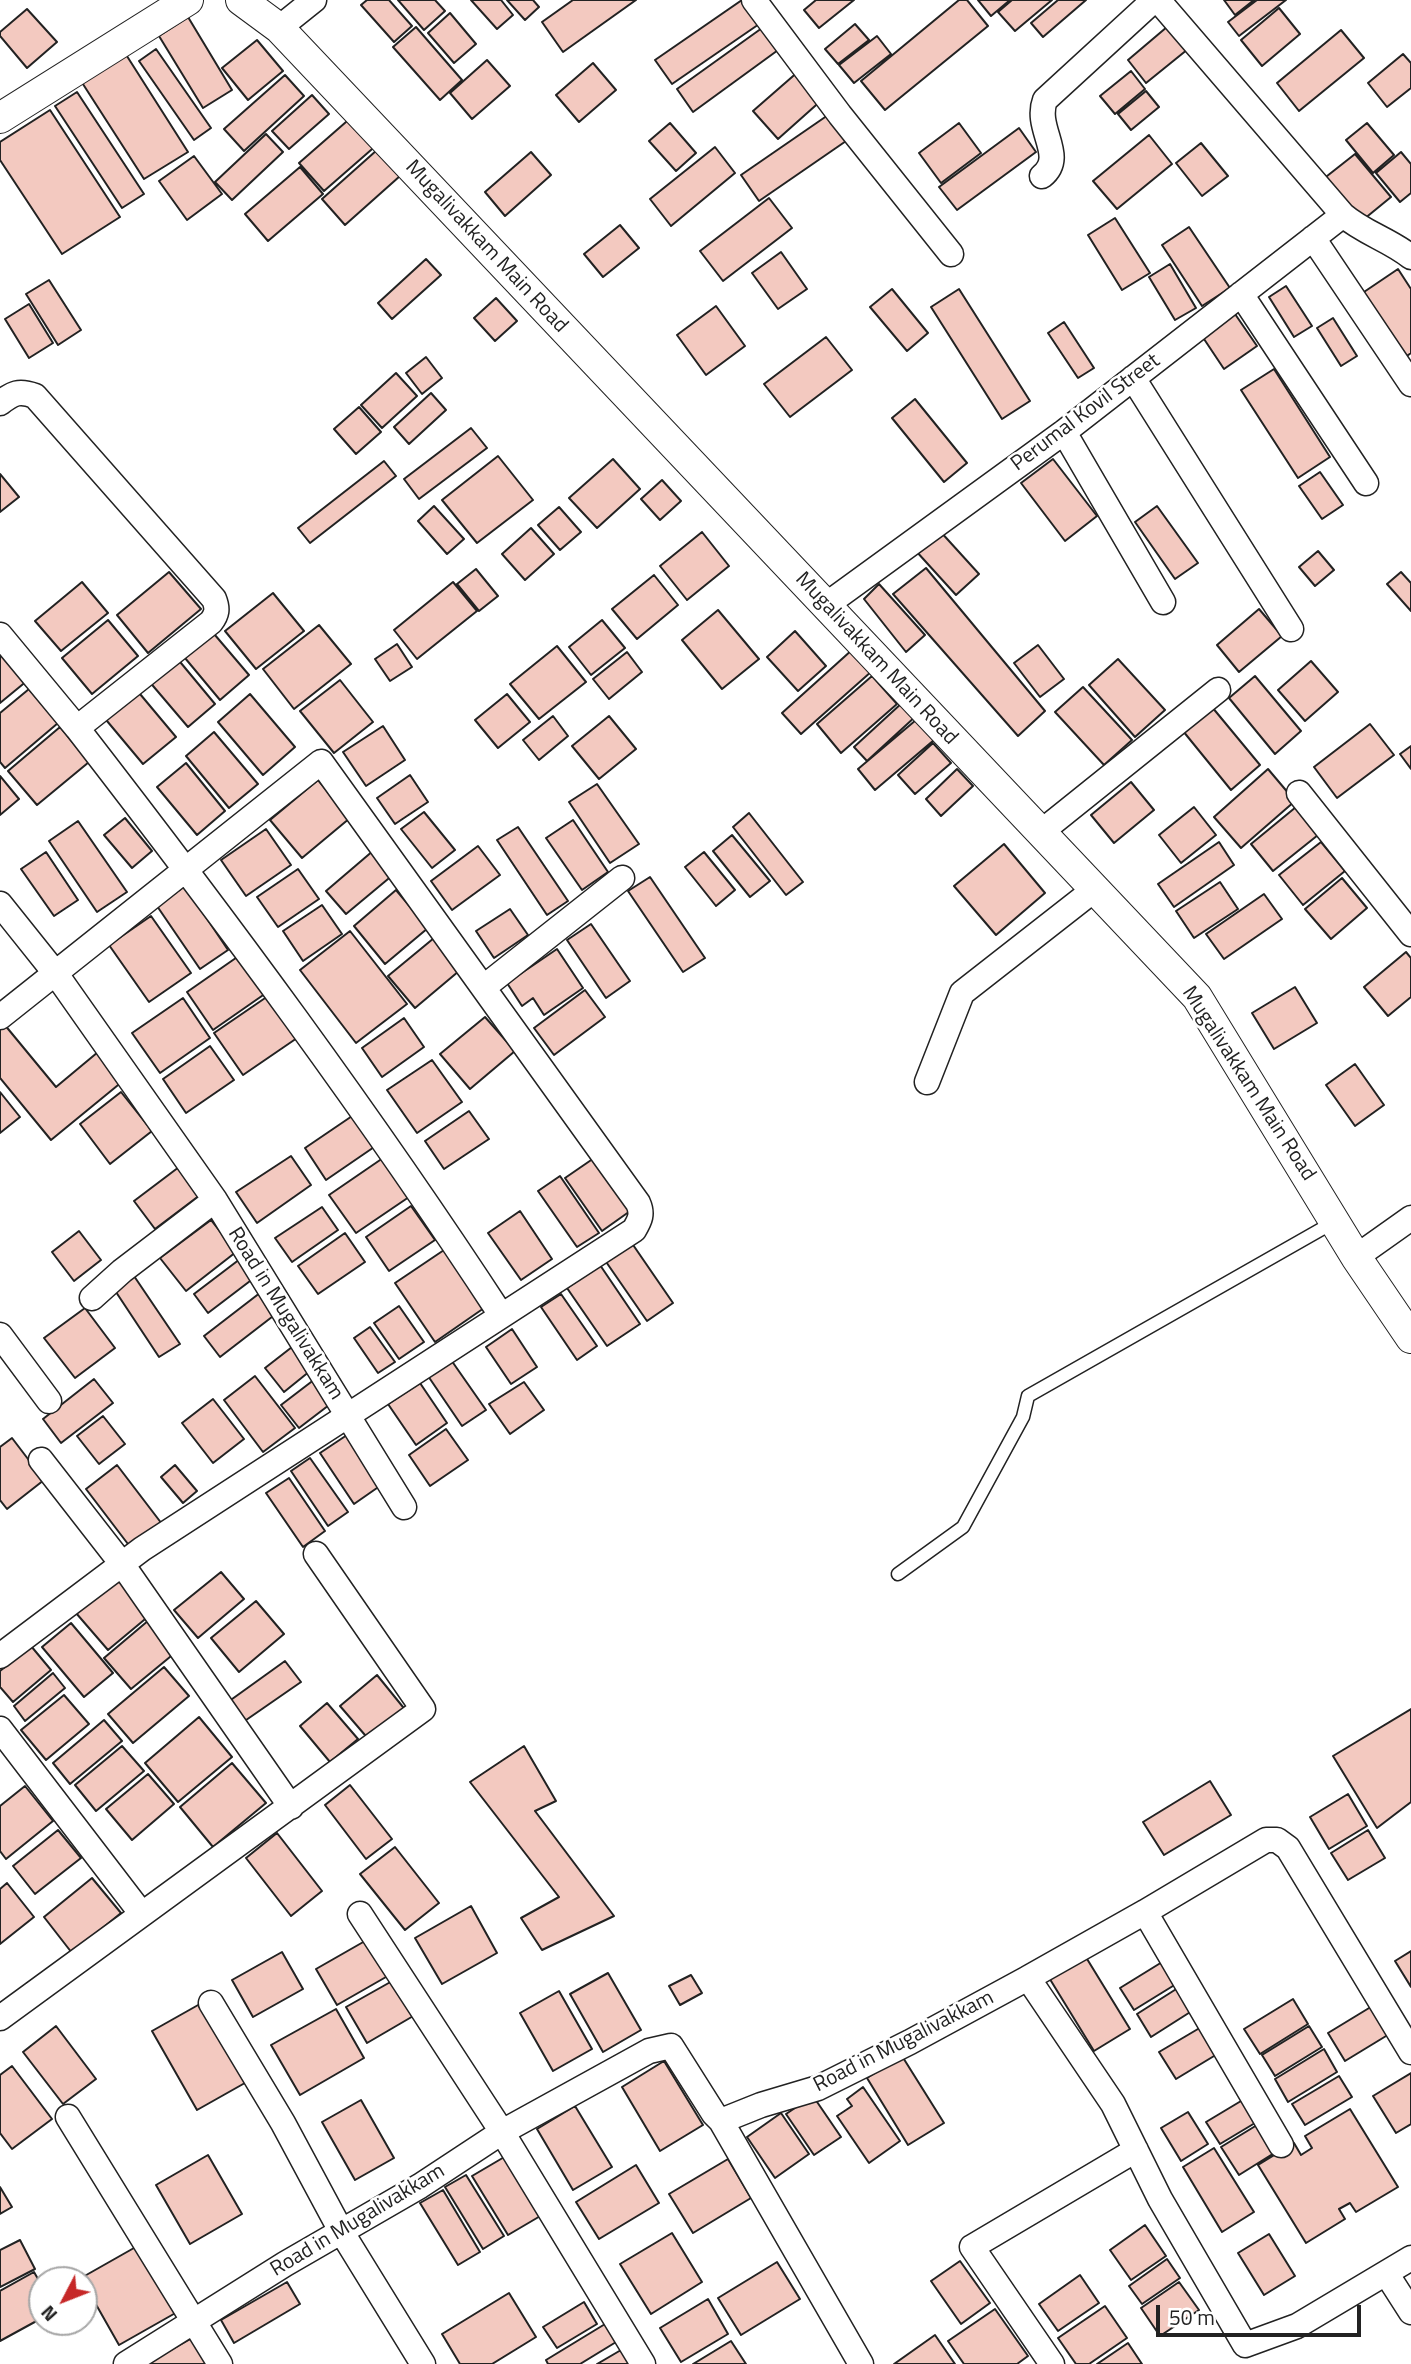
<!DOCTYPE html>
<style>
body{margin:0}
#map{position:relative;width:1411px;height:2364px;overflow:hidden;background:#fff;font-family:"Titillium Web",sans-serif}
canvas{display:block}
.north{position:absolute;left:28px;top:2266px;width:70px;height:70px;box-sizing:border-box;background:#fff;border:2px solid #a7a7a7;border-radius:50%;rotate:228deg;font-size:19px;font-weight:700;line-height:28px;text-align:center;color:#222}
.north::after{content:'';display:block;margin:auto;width:24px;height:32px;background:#c62828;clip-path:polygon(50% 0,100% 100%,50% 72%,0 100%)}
.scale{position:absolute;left:1156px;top:2305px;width:205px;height:32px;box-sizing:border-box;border:4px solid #222;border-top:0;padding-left:9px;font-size:21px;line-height:24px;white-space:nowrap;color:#222;-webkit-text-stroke:5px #fff;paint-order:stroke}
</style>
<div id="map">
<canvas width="1411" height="2364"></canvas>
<div class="north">N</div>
<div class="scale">50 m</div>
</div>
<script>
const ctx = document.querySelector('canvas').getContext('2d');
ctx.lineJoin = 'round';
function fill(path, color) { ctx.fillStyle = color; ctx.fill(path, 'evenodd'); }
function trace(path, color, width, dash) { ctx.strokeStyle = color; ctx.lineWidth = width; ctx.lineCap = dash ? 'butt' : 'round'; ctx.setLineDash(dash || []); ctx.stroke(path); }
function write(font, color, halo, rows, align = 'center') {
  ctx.font = font + ' "Titillium Web",sans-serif'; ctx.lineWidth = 5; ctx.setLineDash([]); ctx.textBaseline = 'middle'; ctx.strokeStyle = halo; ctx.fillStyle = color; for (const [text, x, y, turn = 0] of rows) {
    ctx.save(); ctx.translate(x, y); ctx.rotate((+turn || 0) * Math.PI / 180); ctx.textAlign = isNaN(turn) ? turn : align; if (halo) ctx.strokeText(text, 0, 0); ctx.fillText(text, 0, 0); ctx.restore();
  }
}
const building = new Path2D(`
 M367,0H389L412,26L394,42L361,5Z
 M398,0H435L445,11L424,30Z
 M471,0H501L513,15L497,29Z
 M507,0H533L539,7L525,20Z
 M573,0H636L563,52L542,22Z
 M742,0L765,20L672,84L655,60Z
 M816,0H854L819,28L804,10Z
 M959,0H967L988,26L885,110L861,81Z
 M978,0H1010L991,16Z
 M1012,0H1052L1015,31L998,12Z
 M1058,0H1086L1043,37L1031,23Z
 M1224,0H1254L1235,15Z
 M1257,0H1286L1239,36L1228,22Z
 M1279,8L1300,34L1262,66L1241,40Z
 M27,9L57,42L27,68L0,36V32Z
 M450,13L476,44L454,63L428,33Z
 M188,17L232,90L203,108L159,36Z
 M1174,21L1193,45L1146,83L1128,60Z
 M769,23L785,45L693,112L677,89Z
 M855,24L869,40L838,64L825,49Z
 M416,27L462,80L440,100L393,47Z
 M1341,30L1364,58L1299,111L1277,83Z
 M877,36L891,54L854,83L839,65Z
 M257,40L283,71L248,100L222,68Z
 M156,49L211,128L194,140L139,61Z
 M125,53L188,152L144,179L81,81Z
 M1403,54L1411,63V88L1387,107L1368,83Z
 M487,60L510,86L472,119L450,93Z
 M593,63L616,90L579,122L556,95Z
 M800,70L824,98L778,139L753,111Z
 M1131,71L1145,89L1115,114L1100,96Z
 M285,75L304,96L244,151L224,129Z
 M1146,91L1159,107L1131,130L1118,114Z
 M77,92L144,194L122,208L55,106Z
 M312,95L329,114L289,149L272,131Z
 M50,110L120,217L62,254L0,160V142Z
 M831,113L849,139L759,201L741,175Z
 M354,115L379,143L324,191L299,163Z
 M670,123L696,153L676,171L649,141Z
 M959,123L981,153L941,183L919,153Z
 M1367,123L1394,155L1373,173L1346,140Z
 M1019,128L1036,152L957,210L939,187Z
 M266,134L283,152L232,200L215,182Z
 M1149,135L1172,164L1117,209L1093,181Z
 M1201,143L1228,176L1202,196L1176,163Z
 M715,147L735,173L671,226L650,199Z
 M377,150L400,176L345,225L322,199Z
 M531,152L551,175L505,216L485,192Z
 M1401,152L1411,164V193L1400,202L1376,173Z
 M1355,154L1391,197L1358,224L1322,180Z
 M194,156L222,194L187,220L159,181Z
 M300,167L323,194L268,241L245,214Z
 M769,198L792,228L723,281L700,251Z
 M1115,218L1150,273L1122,290L1088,235Z
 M620,225L639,248L603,277L584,254Z
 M1189,227L1230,288L1202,306L1162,245Z
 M781,252L807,289L778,309L752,273Z
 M426,259L441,275L392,319L378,303Z
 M1170,264L1196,308L1175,320L1149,277Z
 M1398,269L1411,289V353L1404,358L1361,294Z
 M49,280L81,330L58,345L26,294Z
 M1286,286L1312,326L1294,337L1269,297Z
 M892,289L928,333L907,351L870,307Z
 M959,289L1030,401L1002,419L931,307Z
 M496,298L517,321L495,341L474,318Z
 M29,304L53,343L29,358L5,319Z
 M716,306L745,346L706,375L677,335Z
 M1235,314L1257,346L1224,369L1202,336Z
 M1333,318L1357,356L1341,366L1317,328Z
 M1064,322L1094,368L1078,378L1048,333Z
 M826,337L852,370L790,417L764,384Z
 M426,357L442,378L422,394L406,373Z
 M1274,369L1330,457L1298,478L1241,390Z
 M396,373L417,396L382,428L361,405Z
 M431,393L446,410L409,444L394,427Z
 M915,399L967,463L944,482L892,418Z
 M359,407L381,432L356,454L334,429Z
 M471,428L487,448L419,499L404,479Z
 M498,456L533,500L477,543L442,500Z
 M613,459L640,489L597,528L569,498Z
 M1053,459L1097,516L1065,541L1021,483Z
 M384,461L396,476L310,543L298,528Z
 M1320,472L1343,505L1322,519L1299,486Z
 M0,474L19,497L0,512Z
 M662,480L681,501L660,520L641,499Z
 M434,506L464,539L447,554L418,521Z
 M1157,506L1198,563L1175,579L1135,522Z
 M559,507L581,532L560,550L538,525Z
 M531,528L554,554L525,580L502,554Z
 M939,530L979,574L956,595L916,551Z
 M702,532L729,566L687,600L660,566Z
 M1318,551L1334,570L1315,586L1299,567Z
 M926,568L1045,711L1018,736L893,594Z
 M476,569L498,596L479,611L457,584Z
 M169,572L201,609L148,653L117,615Z
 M1401,572L1411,583V611L1387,584Z
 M654,575L678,605L637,639L612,609Z
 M82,582L108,613L61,651L35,621Z
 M453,582L477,611L417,659L394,630Z
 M879,584L925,635L906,652L864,599Z
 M273,593L304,631L256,669L225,631Z
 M1259,609L1282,636L1239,672L1217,645Z
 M718,610L759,659L722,689L682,640Z
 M108,620L138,656L92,694L62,658Z
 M602,620L625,648L591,675L569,647Z
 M319,625L351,664L294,709L263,669Z
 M209,628L249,675L220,700L180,652Z
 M795,631L826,666L798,691L767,657Z
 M397,644L412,667L390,681L375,659Z
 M1038,645L1064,679L1040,697L1014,663Z
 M0,646L28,680L0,703Z
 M557,646L586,682L539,719L510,684Z
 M853,649L872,671L801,734L782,713Z
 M627,652L642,672L609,699L593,679Z
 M176,657L215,704L188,727L148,680Z
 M1118,659L1165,710L1135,737L1089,685Z
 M1311,661L1338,692L1305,721L1278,690Z
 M872,676L897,704L841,753L817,724Z
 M1255,676L1301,731L1275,754L1229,698Z
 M340,680L373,722L334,753L300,711Z
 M1083,687L1132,740L1104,765L1055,712Z
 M135,688L176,737L143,764L102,715Z
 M29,689L58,723L5,768L0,762V713Z
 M250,694L295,747L263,775L218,722Z
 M507,694L530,722L498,748L475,720Z
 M903,702L916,716L867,761L854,747Z
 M1212,707L1260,765L1231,790L1183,731Z
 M553,716L568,736L539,760L523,740Z
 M609,716L636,749L599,779L572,746Z
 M916,720L934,740L875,790L858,769Z
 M1370,724L1394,755L1337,798L1314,767Z
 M383,726L405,760L366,786L343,752Z
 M60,727L89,762L37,805L8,771Z
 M214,732L258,784L229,808L186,756Z
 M933,743L951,763L915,794L898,775Z
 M1411,746V769L1400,754Z
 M186,763L225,811L197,835L157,787Z
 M957,769L973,786L941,816L926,799Z
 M1268,769L1295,801L1241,848L1214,817Z
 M410,775L428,802L395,824L377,798Z
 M0,776L19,799L0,815Z
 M318,780L350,818L302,858L270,820Z
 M1131,782L1154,810L1114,843L1091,815Z
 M597,784L639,844L610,863L569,802Z
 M1194,807L1216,835L1181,863L1159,835Z
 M1296,807L1318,835L1273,871L1251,844Z
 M424,812L455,850L432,868L401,829Z
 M749,813L803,882L786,895L733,827Z
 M125,818L152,851L132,868L104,835Z
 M573,820L608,872L582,890L546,838Z
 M78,821L127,892L97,912L49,841Z
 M518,827L568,901L547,915L497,840Z
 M266,829L291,865L246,896L221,860Z
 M732,835L770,881L750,897L713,851Z
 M1219,842L1234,865L1174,907L1158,884Z
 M1321,842L1345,871L1303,905L1279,875Z
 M1004,844L1045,893L996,935L954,886Z
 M478,846L500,875L452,910L431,881Z
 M374,850L394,874L346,914L326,891Z
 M46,852L78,900L54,916L21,869Z
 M704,852L735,890L716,906L685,867Z
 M298,869L319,899L278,927L257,897Z
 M650,877L705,958L683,972L628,891Z
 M1342,878L1367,908L1331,939L1305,909Z
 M1220,882L1238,909L1194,938L1176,911Z
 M185,886L228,950L200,969L157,906Z
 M396,890L428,928L385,964L354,926Z
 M1264,894L1282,919L1224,959L1206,934Z
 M322,905L342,934L303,961L283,931Z
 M510,909L528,935L494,958L476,931Z
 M151,916L191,973L149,1002L109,945Z
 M591,924L630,981L606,998L567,940Z
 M350,931L407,1004L356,1043L300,970Z
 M434,938L459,971L415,1008L388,976Z
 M557,949L583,988L544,1015L533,998L522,1006L507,983Z
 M1406,952L1411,958V997L1388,1016L1364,987Z
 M243,953L269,991L213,1030L187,992Z
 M1295,987L1317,1023L1274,1049L1252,1013Z
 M585,990L605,1017L554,1055L534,1028Z
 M271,994L300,1036L243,1075L214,1033Z
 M183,998L210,1038L160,1073L132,1033Z
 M485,1017L515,1051L470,1089L440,1054Z
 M404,1018L424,1047L382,1077L362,1048Z
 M4,1024L56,1087L98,1052L123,1081L51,1140L0,1078V1028Z
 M210,1046L234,1080L186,1113L163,1079Z
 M432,1060L462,1102L417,1133L387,1090Z
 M1355,1064L1384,1105L1355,1126L1326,1085Z
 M0,1092L20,1117L0,1133Z
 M121,1092L152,1131L110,1164L80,1124Z
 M469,1111L489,1139L444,1169L425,1141Z
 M358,1112L380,1143L326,1180L305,1148Z
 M291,1156L311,1185L257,1223L236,1192Z
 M597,1156L633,1209L602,1231L565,1178Z
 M383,1158L409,1197L356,1233L329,1195Z
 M179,1167L200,1195L155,1229L134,1201Z
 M560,1176L599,1233L577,1247L538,1191Z
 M411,1206L435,1240L389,1271L366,1237Z
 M322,1207L338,1230L292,1262L275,1238Z
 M520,1211L552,1259L521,1280L488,1233Z
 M211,1220L236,1252L186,1291L160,1258Z
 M79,1231L101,1260L74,1281L52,1252Z
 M345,1233L365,1262L318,1294L298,1266Z
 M629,1239L673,1303L647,1321L602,1256Z
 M447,1248L487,1306L435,1342L395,1283Z
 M240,1259L254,1278L208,1313L194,1294Z
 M600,1265L640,1324L607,1346L567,1288Z
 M134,1276L180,1344L159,1357L114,1289Z
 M265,1289L281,1310L220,1357L204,1336Z
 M561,1294L597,1346L577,1360L541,1307Z
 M399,1306L424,1342L399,1359L374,1323Z
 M85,1308L115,1348L75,1378L44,1338Z
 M370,1327L395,1362L378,1373L354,1338Z
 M512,1329L537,1367L511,1384L486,1347Z
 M292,1347L310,1371L284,1392L265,1368Z
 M449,1357L486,1410L462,1426L426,1373Z
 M255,1376L295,1428L263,1452L224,1400Z
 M94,1379L113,1403L61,1443L43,1419Z
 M315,1379L333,1402L299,1428L281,1405Z
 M524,1382L544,1410L510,1434L489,1404Z
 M420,1383L447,1423L416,1445L388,1404Z
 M213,1399L244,1439L213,1463L182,1423Z
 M103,1416L125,1444L99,1464L77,1436Z
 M446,1429L468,1460L430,1486L409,1455Z
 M353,1431L387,1481L354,1504L320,1453Z
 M12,1438L44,1480L7,1509L0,1500V1447Z
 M310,1458L348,1512L328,1526L291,1471Z
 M117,1465L162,1524L131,1548L86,1489Z
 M175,1465L197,1491L183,1503L161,1477Z
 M289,1478L325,1531L303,1547L266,1493Z
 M221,1572L244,1599L198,1638L174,1610Z
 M119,1578L150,1615L108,1650L76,1613Z
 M256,1601L284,1634L239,1672L211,1638Z
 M149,1620L176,1652L131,1689L104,1658Z
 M71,1623L113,1673L84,1697L42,1647Z
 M31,1646L51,1670L13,1702L0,1687V1671Z
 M285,1661L301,1682L236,1727L221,1707Z
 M164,1667L189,1696L133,1743L108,1714Z
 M53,1673L65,1688L25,1721L14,1706Z
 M377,1675L407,1712L371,1742L340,1706Z
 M64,1695L89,1724L46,1760L21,1730Z
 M327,1703L358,1739L330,1762L300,1726Z
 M1411,1709V1802L1377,1828L1333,1756Z
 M199,1717L232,1757L178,1802L145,1763Z
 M104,1720L122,1741L70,1784L53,1763Z
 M122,1746L144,1771L96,1811L75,1785Z
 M524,1746L556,1801L535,1811L614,1916L542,1950L521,1918L559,1897L470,1782Z
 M232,1763L266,1803L213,1847L180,1807Z
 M148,1774L174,1804L132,1840L106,1809Z
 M1210,1781L1231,1815L1164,1855L1143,1822Z
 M350,1785L392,1839L366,1859L325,1805Z
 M25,1786L53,1821L6,1859L0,1851V1806Z
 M1348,1794L1367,1826L1329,1849L1310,1817Z
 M58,1830L81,1858L35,1894L13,1866Z
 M1368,1830L1385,1858L1348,1880L1331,1853Z
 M277,1833L322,1891L291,1916L246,1858Z
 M395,1847L439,1903L405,1930L360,1874Z
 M92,1878L121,1913L72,1953L44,1917Z
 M7,1883L34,1917L0,1944V1889Z
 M471,1906L497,1953L442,1984L415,1938Z
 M372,1937L393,1973L337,2005L316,1969Z
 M1411,1951V1987L1395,1961Z
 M282,1952L303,1989L253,2017L232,1980Z
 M1084,1954L1130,2029L1094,2051L1048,1976Z
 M1167,1959L1181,1981L1134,2010L1120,1988Z
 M608,1973L641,2030L603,2052L570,1994Z
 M691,1975L702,1993L680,2005L669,1986Z
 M394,1980L415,2015L367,2043L346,2007Z
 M1181,1986L1195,2009L1151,2037L1137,2014Z
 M559,1991L592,2049L553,2071L520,2013Z
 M1293,1999L1308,2024L1260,2054L1244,2029Z
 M207,2000L252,2079L197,2110L152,2031Z
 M1374,2005L1391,2033L1345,2061L1328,2033Z
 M336,2009L364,2058L300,2095L271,2045Z
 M56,2026L96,2079L63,2104L23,2052Z
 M1203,2026L1219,2053L1176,2079L1159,2052Z
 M1309,2026L1322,2047L1275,2076L1262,2055Z
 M1324,2049L1337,2072L1288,2102L1275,2079Z
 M902,2056L944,2123L908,2145L867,2078Z
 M664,2061L703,2125L660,2151L622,2087Z
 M12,2066L52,2119L12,2149L0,2133V2075Z
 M1411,2073V2124L1396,2133L1373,2096Z
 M1339,2076L1352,2097L1305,2125L1292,2104Z
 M863,2087L900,2141L869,2163L837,2116L852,2106L847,2099Z
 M813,2096L841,2137L814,2155L786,2114Z
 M1246,2098L1260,2120L1220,2144L1206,2122Z
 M361,2100L394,2158L355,2180L322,2122Z
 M575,2106L612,2167L573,2190L537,2129Z
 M1350,2109L1398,2187L1356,2212L1350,2203L1339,2209L1345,2219L1306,2243L1258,2165L1294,2143L1301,2155L1312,2148L1305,2136Z
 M1188,2112L1208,2144L1181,2161L1161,2128Z
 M781,2113L809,2154L775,2178L747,2137Z
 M1262,2122L1279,2150L1239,2175L1221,2147Z
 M1214,2148L1254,2212L1222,2232L1183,2167Z
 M208,2155L242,2214L190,2244L156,2185Z
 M506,2156L542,2215L508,2235L472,2176Z
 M728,2159L751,2198L693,2233L669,2194Z
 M636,2165L659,2203L599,2239L576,2202Z
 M466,2175L504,2236L483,2249L445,2187Z
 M0,2187L12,2207L0,2214Z
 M443,2190L480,2252L458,2265L420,2203Z
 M1145,2225L1166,2256L1131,2280L1110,2250Z
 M672,2233L702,2282L651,2314L620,2264Z
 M1269,2234L1295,2276L1264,2295L1238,2253Z
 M20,2240L35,2269L0,2287V2250Z
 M141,2244L179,2311L119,2345L81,2278Z
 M1167,2259L1180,2278L1142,2304L1129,2286Z
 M960,2261L990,2303L961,2324L931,2281Z
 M777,2262L800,2299L741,2335L718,2298Z
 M34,2272L42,2286V2318L0,2341V2291Z
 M1080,2275L1099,2303L1058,2331L1039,2304Z
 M287,2282L300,2304L234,2343L221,2320Z
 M1179,2282L1199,2310L1160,2336L1141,2308Z
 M509,2293L536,2337L492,2364H460L442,2334Z
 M708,2299L728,2334L681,2362L660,2328Z
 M584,2302L597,2324L557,2348L543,2327Z
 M1105,2306L1127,2338L1089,2364H1076L1058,2338Z
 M995,2309L1028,2356L1017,2364H964L948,2341Z
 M610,2321L621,2339L580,2364H548L546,2360Z
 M201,2333L219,2364H146Z
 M935,2335L955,2364H894Z
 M731,2341L746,2364H693Z
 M1128,2343L1142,2364H1097Z
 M621,2350L629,2364H597Z`);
fill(building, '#f3c9c0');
trace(building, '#222', 2);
const service = new Path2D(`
 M898,1574L963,1527L1023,1417L1028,1396L1334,1222`);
const minor = new Path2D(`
 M754,0L840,115L951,254
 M1158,0L1343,215C1364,233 1390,240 1411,257
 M279,28L314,0
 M1042,176C1067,156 1034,129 1045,100L1154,0
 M1313,238L1411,384
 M1241,294L1366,483
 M1133,378L1291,629
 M0,403C13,393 19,390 35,396L214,599C218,609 217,614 211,622L77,728L0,635
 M1064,432L1163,602
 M826,605L1064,432L1343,215
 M77,728C225,919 369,1113 501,1315
 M1299,793L1411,934
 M1041,832L1218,690
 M0,904L56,974L215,1200L404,1507
 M484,987L622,878
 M0,1017L321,762L638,1203C643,1214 640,1220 634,1230L142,1549L0,1656
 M927,1082L962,993L1095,889
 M1356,1257L1411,1218
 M92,1298L122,1271L215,1200
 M0,1335L49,1401
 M41,1460L122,1564L291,1807
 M0,1729L141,1913
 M1145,1912L1281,2145
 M360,1914L502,2132L643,2364
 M1028,1978L1145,1912L1266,1840H1277L1288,1848L1411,2052
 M211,2003L283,2123L341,2231L423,2364
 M0,2018L423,1709L316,1554
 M68,2117L220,2364
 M721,2121L861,2364
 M1386,2273L1411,2312
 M126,2364L285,2264L420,2186L502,2132L649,2051L671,2046L714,2114L721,2121L761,2105L818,2088L910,2042L1028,1978L1113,2104L1160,2199L1245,2345L1297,2326L1411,2258
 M1052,2364L972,2247L1136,2150`);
const tertiary = new Path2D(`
 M241,0L279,28L1197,997L1356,1257L1411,1338
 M0,118L188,0`);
trace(service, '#222', 15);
trace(minor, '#222', 27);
trace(tertiary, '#222', 32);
trace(service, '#fff', 12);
trace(minor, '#fff', 24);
trace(tertiary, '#fff', 30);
write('21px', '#222', '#fff', [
 ["Mugalivakkam Main Road",486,247,47],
 ["Perumal Kovil Street",1086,413,-37],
 ["Mugalivakkam Main Road",876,659,47],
 ["Mugalivakkam Main Road",1248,1084,57],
 ["Road in Mugalivakkam",285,1314,58],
 ["Road in Mugalivakkam",904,2042,-27],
 ["Road in Mugalivakkam",358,2221,-31]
]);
</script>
